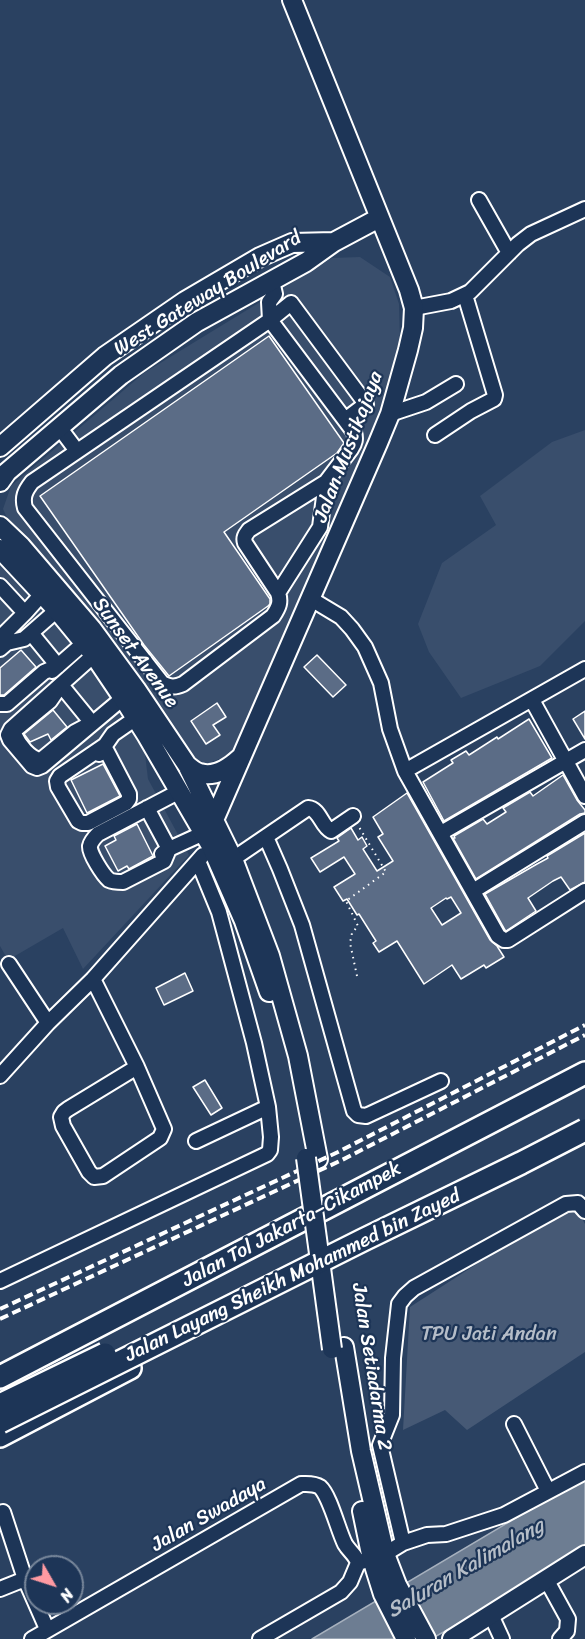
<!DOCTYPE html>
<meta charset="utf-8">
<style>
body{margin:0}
#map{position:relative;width:585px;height:1639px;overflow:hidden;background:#2a4161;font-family:Sriracha,sans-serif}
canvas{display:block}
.north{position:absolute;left:24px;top:1555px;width:60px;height:60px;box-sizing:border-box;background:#1d3557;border:2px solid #77869a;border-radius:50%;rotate:129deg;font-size:16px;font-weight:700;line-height:24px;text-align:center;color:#fff}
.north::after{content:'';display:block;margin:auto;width:21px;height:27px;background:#ff9aa2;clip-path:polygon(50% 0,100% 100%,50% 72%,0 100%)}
</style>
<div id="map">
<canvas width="585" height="1639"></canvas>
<div class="north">N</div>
</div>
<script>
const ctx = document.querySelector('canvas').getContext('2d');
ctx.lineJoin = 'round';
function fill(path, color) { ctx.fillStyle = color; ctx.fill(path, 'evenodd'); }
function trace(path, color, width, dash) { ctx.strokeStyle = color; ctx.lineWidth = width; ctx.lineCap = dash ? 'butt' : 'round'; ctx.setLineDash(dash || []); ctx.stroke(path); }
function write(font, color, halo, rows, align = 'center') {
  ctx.font = font + ' Sriracha,sans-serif'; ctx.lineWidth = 4.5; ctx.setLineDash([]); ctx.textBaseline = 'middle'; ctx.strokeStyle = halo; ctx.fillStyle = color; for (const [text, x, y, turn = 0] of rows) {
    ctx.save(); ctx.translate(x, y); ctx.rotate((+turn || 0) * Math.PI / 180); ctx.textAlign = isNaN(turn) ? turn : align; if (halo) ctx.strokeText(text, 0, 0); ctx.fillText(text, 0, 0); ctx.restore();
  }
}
fill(new Path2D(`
 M360,257L390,277L399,304L400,341L384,404L232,754L206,764L192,759L9,522L3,509L11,486L144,373L332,258Z
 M585,430V621L540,666L461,698L429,652L418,624L442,563L496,525L480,496L552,442Z
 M0,558L60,623L103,680L144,746L148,779L189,855L83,969L63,928L8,960L0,946Z`), '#394e6c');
fill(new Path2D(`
 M573,1202L585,1224V1352L467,1430L445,1410L403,1430L410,1307Z`), '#465975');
const water = new Path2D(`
 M585,1477V1547L449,1629L431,1639H312Z`);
fill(water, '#6d7d92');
trace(water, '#a7b1be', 1.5);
const building = new Path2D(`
 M269,336L344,443L337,453L224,532L270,599V604L268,606L169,676L144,645L40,496Z
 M21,650L36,667L4,695H0V668Z
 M317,655L346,685L333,697L304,667Z
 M217,703L226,717L213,725L220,735L206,744L191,721Z
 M53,710L67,727L51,740L48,734L30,742L24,734Z
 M585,711V739L573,719Z
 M529,719L552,758L444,821L423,782L453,763L451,760L466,751L469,755L497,737L498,739Z
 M103,764L120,796L87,813L71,780Z
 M563,775L577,800L585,810V813L580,814L476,879L453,838H455L454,836L483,819L487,824L506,812L503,808L530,792L533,796Z
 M407,793L490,940L497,946L504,957L486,968L484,965L461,979L452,965L424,984L397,941L379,952L373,943L376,941L359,914L357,915L347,899L343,901L334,887L355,874L344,857L320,872L311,858L339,841L337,838L351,828L358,840L362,837L367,846L363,849L377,871L393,861L378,837L383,834L373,817ZM451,897L461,913L442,925L431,908L446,898L447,899Z
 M137,824L153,856L129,869L127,866L118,871L105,846L116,840L114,836Z
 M585,833V882L570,890L561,877L553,881L528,898L536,911L506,931L505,930L485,894L537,864L548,858L547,856Z
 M185,973L193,991L164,1005L156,988Z
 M205,1080L222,1108L211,1115L193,1087Z`);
fill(building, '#5b6c86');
trace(building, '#fff', 1.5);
const minor = new Path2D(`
 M479,200L509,253
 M272,281L275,294L269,302L270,320L354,432C356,439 355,443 351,449L326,482L249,530C246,534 243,537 245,543L278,593C281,602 279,607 273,616L183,684C174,688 170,687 162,683L25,508C22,497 25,491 32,482L270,320L291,303L366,404L345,420
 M414,308L451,301L470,292L518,244L531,234L585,209
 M390,414L426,402L456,384
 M59,427L77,451
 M435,435L471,411L494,399L495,395L465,295
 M0,586L25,613L42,594
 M278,593L320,527L326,482
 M311,599L341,617L352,629L365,647L381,683L390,729L405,771L585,669
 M0,638L25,613
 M0,649L7,643L24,639L57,610
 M94,655L11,729L8,735L10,740L32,766L37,768L42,766L123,698
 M52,671L84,643
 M61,685L92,723L75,732L41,760C30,759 19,745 14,734L16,729L50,701Z
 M532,700L585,796
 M0,704H7L44,672L58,666L31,633
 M104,746L129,794V799L126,803L88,823H82L78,821L58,787L57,781L60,776Z
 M99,754L113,734L136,718
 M405,771L498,936L504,940H508L585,891
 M147,808L169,849
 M441,833L585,750
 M266,837L280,869L302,925L354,1111L358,1115L366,1116L441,1081
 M169,849L164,861L123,882C118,882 113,882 109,880C103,875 89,853 90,846C91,841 95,837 98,834L180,791
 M162,854L169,849L204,833
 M233,859L308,808C320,809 321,826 331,831L353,816
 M473,891L585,822
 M9,964L48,1023
 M93,979L137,1067L164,1129L160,1138L103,1176L94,1177L89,1172L63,1126L61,1117L64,1112L68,1109L137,1067
 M0,1076L48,1023L93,979L203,855
 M196,1141L268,1107
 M0,1281L267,1154L270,1150L271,1137L268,1107L254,1043L219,912L198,861
 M514,1424L548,1491
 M3,1512L25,1579
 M403,1543L380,1445L392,1415L393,1358L399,1304L405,1296L414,1288L566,1204L578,1203L585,1211
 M546,1579L568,1619L567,1631L560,1639
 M0,1589L25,1579L47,1629
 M491,1615L502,1639
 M32,1639L301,1484C307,1484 314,1483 320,1487C330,1496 338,1530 345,1544C349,1551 356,1555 358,1563L385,1554L403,1543L427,1535L446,1534L504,1515L585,1472
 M260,1639L341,1592L350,1582L358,1563`);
const major = new Path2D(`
 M0,447L105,356L185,301L260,257L292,243L334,242
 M0,482L7,472L121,375L197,322L306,262L334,242L379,218
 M0,526L21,546L92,629L136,689L187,765L233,859L270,956L298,1056L318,1159
 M0,549L57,610L94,655L123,698L147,736L211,846L244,921L269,992
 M187,765C191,768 195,772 200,773C215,778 229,768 240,758
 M204,833L214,820L378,443L390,414L408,350L413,328L414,308L409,290L292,0
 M344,1347L361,1451L385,1554L397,1585L426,1639
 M362,1511L372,1559L383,1594L406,1639
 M452,1639L585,1555`);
const highway = new Path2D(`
 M0,1377L585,1073
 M0,1436L130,1368`);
trace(minor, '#fff', 18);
trace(major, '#fff', 22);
trace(highway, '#fff', 26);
trace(new Path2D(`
 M357,976L350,943L352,933L358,926L346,901L386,872L359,827`), '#fff', 2, [1.5, 4.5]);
trace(minor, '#1d3557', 14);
trace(major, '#1d3557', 18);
trace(highway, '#1d3557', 21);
trace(new Path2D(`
 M0,1309L338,1152L585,1025
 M0,1319L342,1160L585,1035`), '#fff', 4, [9, 4.5]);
const majorBridge = new Path2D(`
 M306,1158L332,1349`);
const highwayBridge = new Path2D(`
 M0,1405L105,1354
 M0,1422L363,1240L521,1163L585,1130`);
trace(majorBridge, '#fff', 22, []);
trace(highwayBridge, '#fff', 26, []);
trace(majorBridge, '#1d3557', 18);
trace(highwayBridge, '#1d3557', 21);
write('20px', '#fff', '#1d3557', [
 ["West Gateway Boulevard",208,294,-32],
 ["Jalan Mustikajaya",349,447,-69],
 ["Sunset Avenue",135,653,54],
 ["Jalan Tol Jakarta–Cikampek",292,1225,-28],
 ["Jalan Layang Sheikh Mohammed bin Zayed",293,1276,-26],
 ["Jalan Setiadarma 2",371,1367,81],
 ["Jalan Swadaya",209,1515,-30]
]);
write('20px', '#b5bdc8', '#1d3557', [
 ["TPU Jati Andan",489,1335]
]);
write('italic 21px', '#b6bec8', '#1d3557', [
 ["Saluran Kalimalang",466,1569,-30]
]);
</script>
